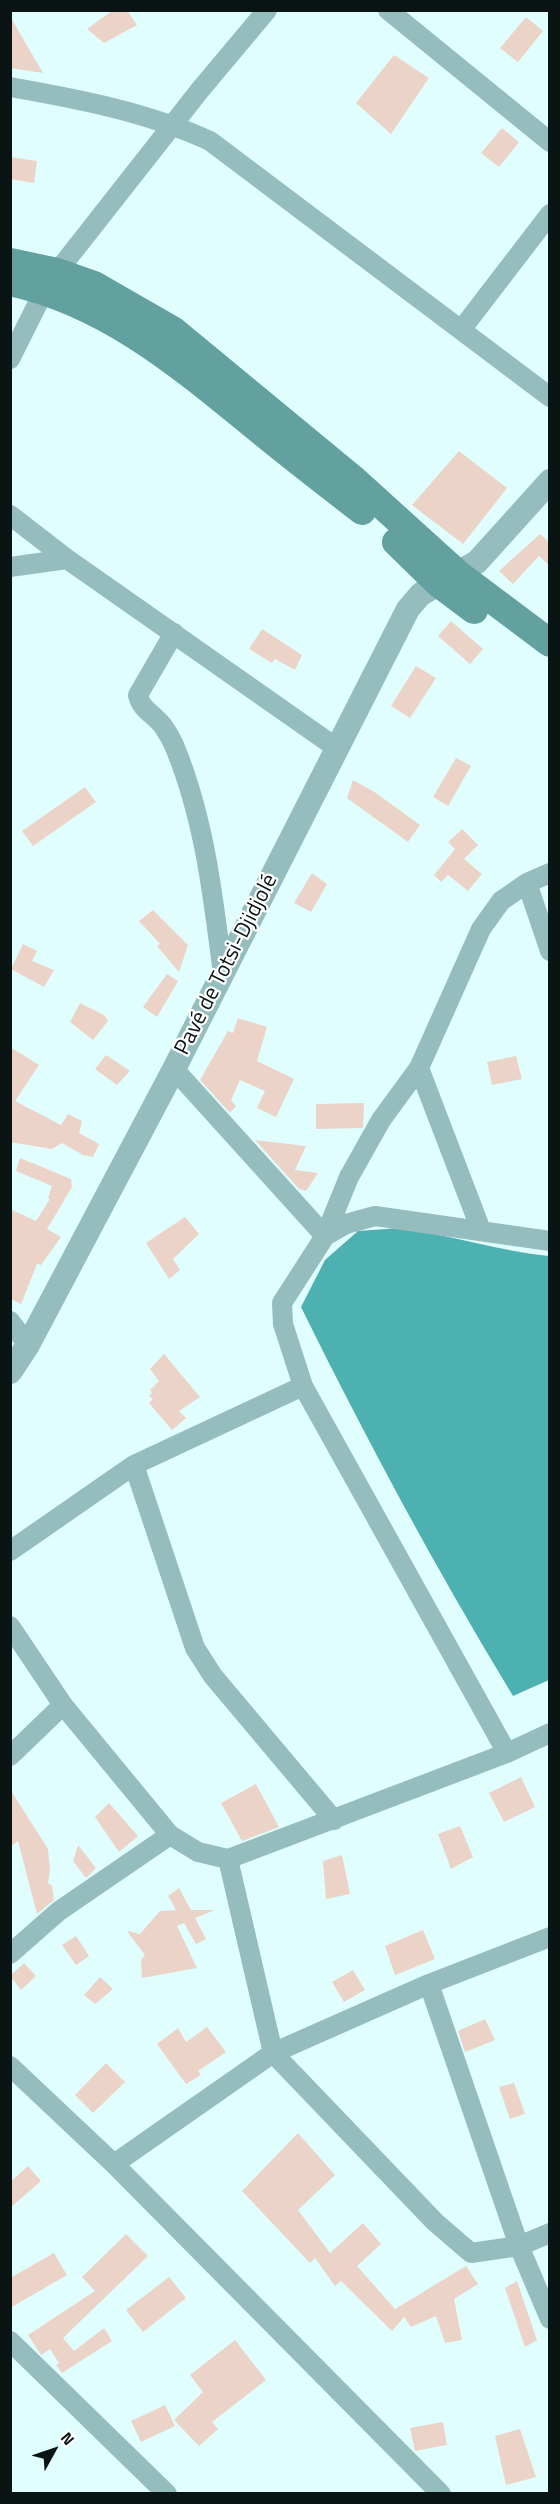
<!DOCTYPE html>
<meta charset="utf-8">
<style>
body{margin:0}
#map{position:relative;width:560px;height:2504px;overflow:hidden;background:#e1fefe;font-family:"Titillium Web",sans-serif}
canvas{display:block}
.frame{position:absolute;inset:0;border:12px solid #0a1414;pointer-events:none}
.north{position:absolute;left:24px;top:2420px;width:60px;height:60px;-webkit-text-stroke:4px #fff;paint-order:stroke;rotate:50deg;font-size:16px;font-weight:700;line-height:24px;text-align:center;color:#0a1414}
.north::after{content:'';display:block;margin:auto;width:21px;height:27px;background:#0a1414;clip-path:polygon(50% 0,100% 100%,50% 72%,0 100%)}
</style>
<div id="map">
<canvas width="560" height="2504"></canvas>
<div class="frame"></div>
<div class="north">N</div>
</div>
<script>
const ctx = document.querySelector('canvas').getContext('2d');
ctx.lineJoin = 'round';
function fill(path, color) { ctx.fillStyle = color; ctx.fill(path, 'evenodd'); }
function trace(path, color, width, dash) { ctx.strokeStyle = color; ctx.lineWidth = width; ctx.lineCap = dash ? 'butt' : 'round'; ctx.setLineDash(dash || []); ctx.stroke(path); }
function write(font, color, halo, rows, align = 'center') {
  ctx.font = font + ' "Titillium Web",sans-serif'; ctx.lineWidth = 4.5; ctx.setLineDash([]); ctx.textBaseline = 'middle'; ctx.strokeStyle = halo; ctx.fillStyle = color; for (const [text, x, y, turn = 0] of rows) {
    ctx.save(); ctx.translate(x, y); ctx.rotate((+turn || 0) * Math.PI / 180); ctx.textAlign = isNaN(turn) ? turn : align; if (halo) ctx.strokeText(text, 0, 0); ctx.fillText(text, 0, 0); ctx.restore();
  }
}
fill(new Path2D(`
 M400,1228C450,1235 499,1251 549,1256V1680L513,1696C436,1569 366,1439 301,1307L325,1260L358,1231Z`), '#4db1b1');
fill(new Path2D(`
 M113,10H127L137,25L104,43L87,29Z
 M10,16L43,73L10,68Z
 M526,17L543,31L518,62L500,48Z
 M394,55L429,78L391,134L356,103Z
 M502,128L519,142L499,167L481,153Z
 M10,157L37,161L34,183L10,179Z
 M459,451L507,488L463,544L412,505Z
 M540,534L549,542V565L539,556L513,584L499,571Z
 M451,621L483,649L470,664L438,636Z
 M262,629L302,655L295,670L275,659L272,663L249,649Z
 M416,666L436,678L410,718L391,706Z
 M456,758L471,766L448,806L433,797Z
 M353,780L376,793L420,825L408,842L347,798Z
 M85,787L96,802L33,846L22,831Z
 M462,829L478,845L464,859L482,874L468,891L448,875L441,882L434,875L455,849L448,842Z
 M312,873L327,884L311,912L294,903Z
 M153,910L188,945L179,972L157,946L160,944L139,921Z
 M23,944L37,951L32,961L54,970L44,987L11,969Z
 M167,974L178,981L157,1017L143,1007Z
 M80,1003L104,1015L108,1021L93,1040L70,1022Z
 M238,1018L267,1027L257,1061L294,1079L276,1117L257,1108L265,1091L240,1080L231,1100L236,1106L230,1113L200,1080L228,1031L233,1033Z
 M10,1047L39,1065L15,1101L61,1125L68,1114L82,1121L79,1133L99,1144L93,1157L83,1155L62,1143L52,1149L10,1142Z
 M106,1055L130,1071L117,1085L95,1069Z
 M516,1056L522,1079L492,1085L487,1062Z
 M364,1103L363,1128L316,1129V1104Z
 M255,1140L306,1146L295,1170L318,1173L306,1191L299,1189Z
 M20,1158L71,1179L72,1187L47,1229L61,1237L41,1265L37,1264L21,1304L10,1299V1209L36,1221L50,1199L48,1198L52,1186L16,1171Z
 M185,1217L199,1234L173,1259L180,1270L169,1279L146,1243Z
 M164,1354L200,1397L179,1411L186,1418L172,1430L149,1403L153,1399L149,1396L152,1393L150,1390L159,1381L150,1369Z
 M521,1777L535,1807L504,1822L489,1793Z
 M256,1784L279,1827L242,1841L221,1803Z
 M10,1789L48,1849L50,1870L48,1883L52,1886L54,1900L37,1914L18,1841L10,1847Z
 M109,1803L138,1836L119,1852L95,1817Z
 M460,1826L473,1857L451,1869L438,1834Z
 M78,1845L96,1868L86,1878L73,1861Z
 M342,1855L350,1894L326,1899L323,1861Z
 M179,1888L191,1910H215L195,1918L206,1939L196,1944L184,1923L177,1926L197,1968L142,1978L141,1960L145,1955L127,1931L140,1934L160,1911L176,1910L168,1896Z
 M423,1930L435,1959L395,1975L385,1946Z
 M76,1936L89,1956L76,1965L62,1945Z
 M24,1963L36,1976L21,1990L10,1976Z
 M353,1970L365,1990L344,2002L332,1982Z
 M100,1977L113,1989L95,2004L84,1995Z
 M485,2019L495,2040L465,2052L458,2031Z
 M207,2027L226,2052L198,2071L201,2075L186,2084L157,2044L178,2028L186,2042Z
 M106,2063L125,2082L93,2113L75,2095Z
 M514,2083L525,2114L510,2119L499,2087Z
 M298,2133L335,2175L298,2210L330,2253L363,2223L381,2244L357,2266L395,2309L466,2266L478,2284L454,2299L462,2340L445,2343L436,2316L411,2327L404,2317L392,2331L341,2281L335,2286L315,2258L310,2263L242,2191Z
 M28,2166L41,2181L10,2208V2182Z
 M126,2234L148,2256L63,2338L74,2351L104,2328L112,2341L62,2373L56,2365L59,2363L50,2349L41,2355L28,2335L95,2291L82,2277Z
 M54,2253L67,2275L10,2308V2278Z
 M169,2277L186,2298L143,2332L126,2310Z
 M517,2281L537,2340L525,2347L505,2288Z
 M235,2340L266,2380L212,2422L218,2429L199,2446L174,2420L203,2392L190,2375Z
 M165,2405L175,2426L141,2442L131,2421Z
 M443,2422L447,2445L415,2451L410,2428Z
 M520,2429L536,2477L506,2485L495,2436Z`), '#ebd3c8');
trace(new Path2D(`
 M388,10L550,142
 M10,87C78,99 147,112 210,141L550,397
 M57,272L200,90L267,10
 M461,330L550,214
 M10,359L45,289
 M10,515L67,559L338,749
 M10,567L67,559
 M174,633L138,695C141,710 154,714 163,726C168,733 173,742 176,750C205,822 213,897 223,974
 M527,883L550,951
 M419,1068L481,1230
 M174,1069L325,1236L349,1177L381,1120L419,1068L481,929L501,901L527,883L550,873
 M10,1321L28,1345
 M134,1465L195,1648L213,1676L334,1820
 M10,1551L134,1465L303,1386
 M10,1626L63,1705L170,1835L198,1852L228,1859L507,1753L550,1733
 M507,1753L303,1386L283,1324L282,1303L325,1236L346,1224L375,1216L550,1241
 M10,1756L63,1705
 M228,1859L273,2053L435,2222L471,2253L519,2246L550,2233
 M10,1954L59,1911L170,1835
 M429,1984L519,2246L550,2319
 M10,2066L114,2164L441,2494
 M114,2164L273,2053L429,1984L550,1937
 M10,2341L167,2494`), '#96bdbd', 20);
trace(new Path2D(`
 M10,1372L28,1345L174,1069L408,609L421,594L477,562L550,481`), '#96bdbd', 24);
trace(new Path2D(`
 M10,262L57,272L94,285L174,331L352,478L458,574L550,643
 M10,282C108,303 182,367 258,429C292,457 327,484 362,511
 M396,542L438,583L474,610`), '#63a0a0', 28);
write('22px', '#0a1414', '#fff', [
 ["Pavé de Totsi-Djidjolé",227,965,-63]
]);
</script>
